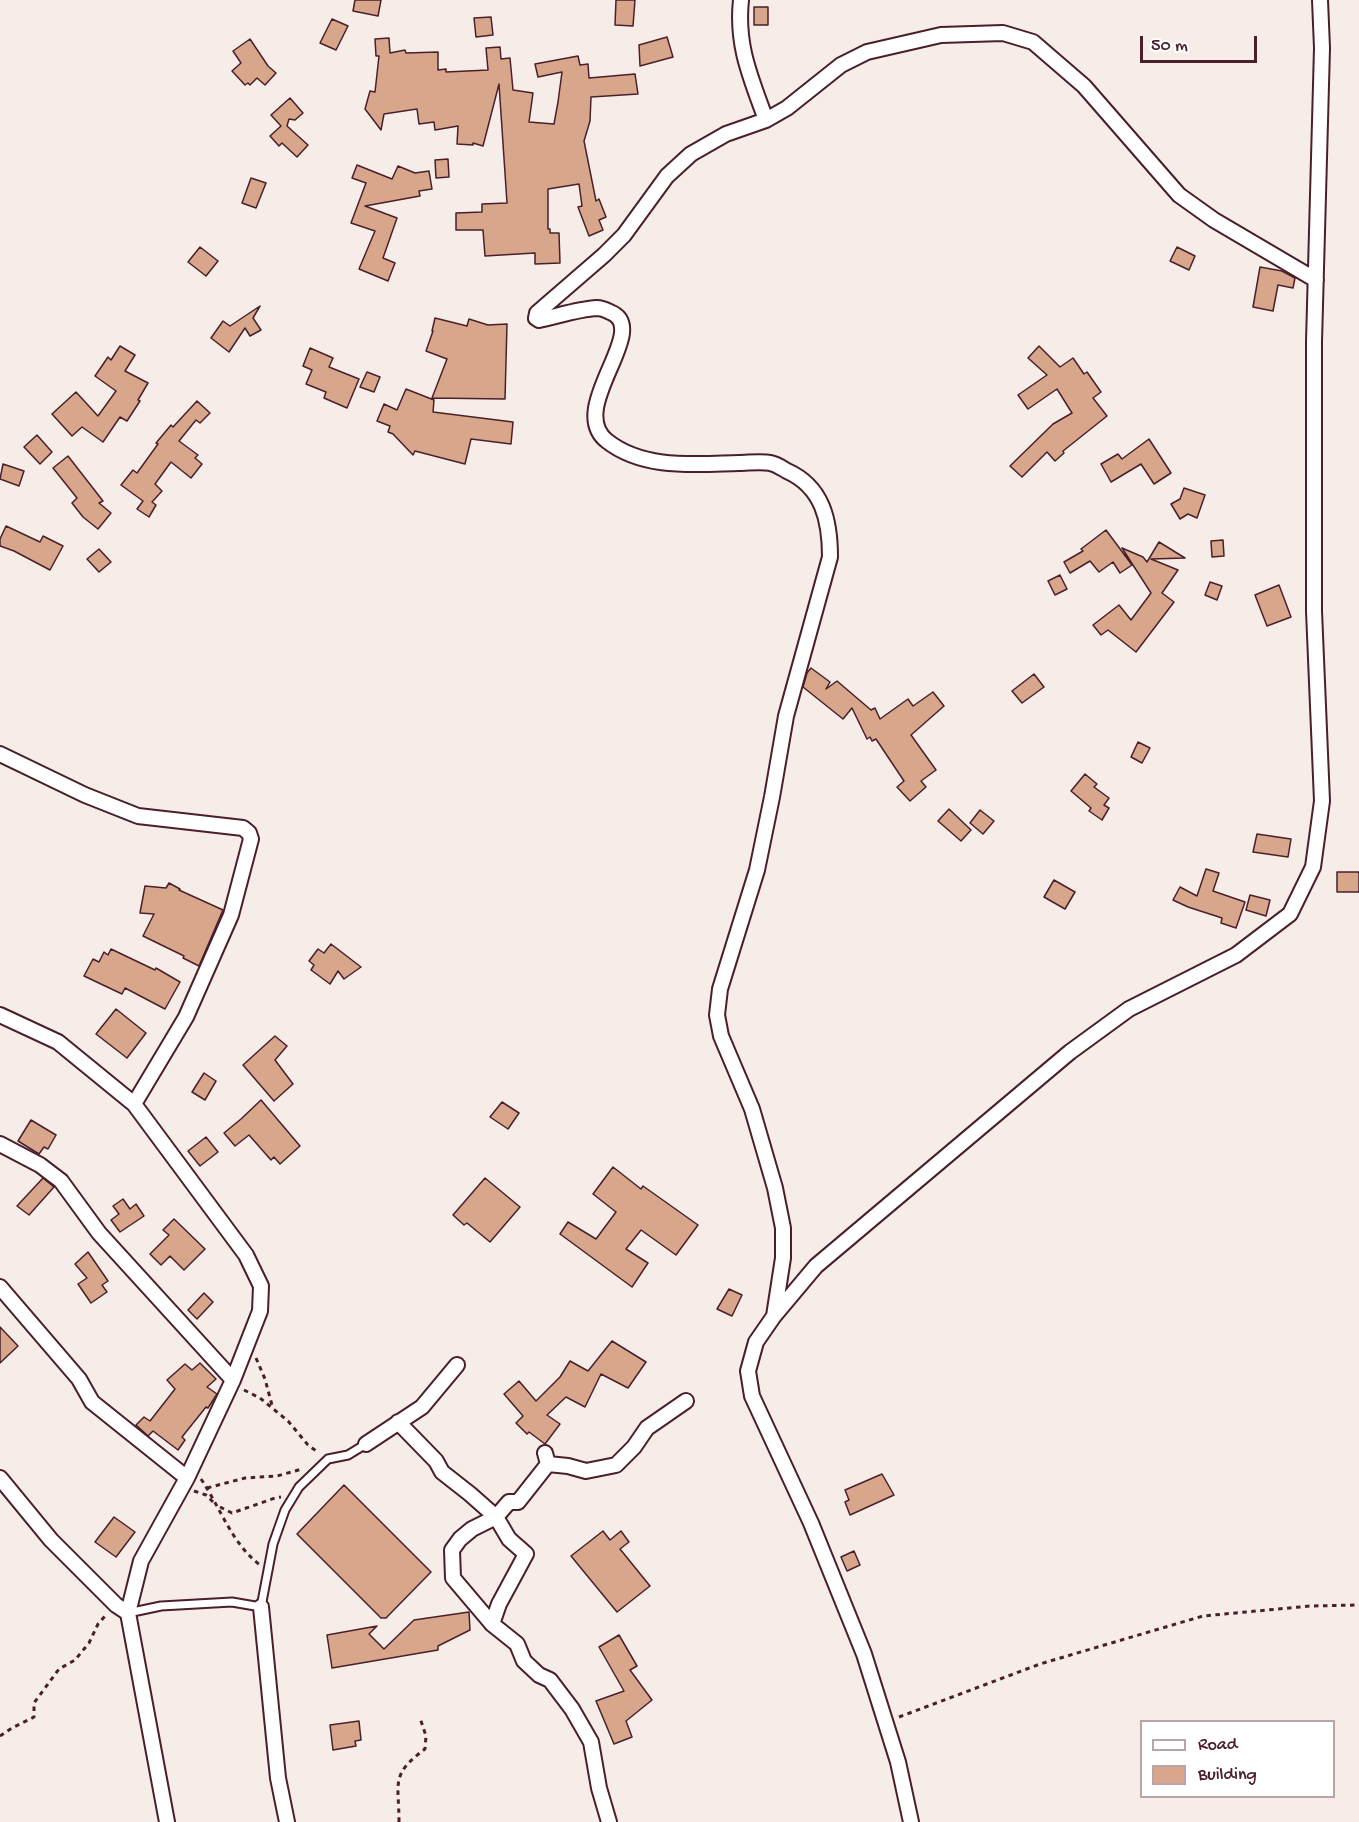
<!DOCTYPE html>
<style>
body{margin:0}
#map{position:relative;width:1359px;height:1822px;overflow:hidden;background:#f7ede8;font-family:"Gochi Hand",sans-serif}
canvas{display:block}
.legend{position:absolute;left:1140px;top:1720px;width:195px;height:78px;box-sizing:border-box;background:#fff;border:2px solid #b7a5aa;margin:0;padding:8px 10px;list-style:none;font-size:18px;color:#4a1f2b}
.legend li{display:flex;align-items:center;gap:12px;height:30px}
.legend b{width:30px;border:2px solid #b7a5aa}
.scale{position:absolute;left:1140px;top:36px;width:117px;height:27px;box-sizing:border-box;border:3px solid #4a1f2b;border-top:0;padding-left:8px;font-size:18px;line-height:21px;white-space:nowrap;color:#4a1f2b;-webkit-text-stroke:4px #fff;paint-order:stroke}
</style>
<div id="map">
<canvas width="1359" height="1822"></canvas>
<ul class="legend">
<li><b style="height:8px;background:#fff"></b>Road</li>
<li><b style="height:16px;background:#d8a78b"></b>Building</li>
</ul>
<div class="scale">50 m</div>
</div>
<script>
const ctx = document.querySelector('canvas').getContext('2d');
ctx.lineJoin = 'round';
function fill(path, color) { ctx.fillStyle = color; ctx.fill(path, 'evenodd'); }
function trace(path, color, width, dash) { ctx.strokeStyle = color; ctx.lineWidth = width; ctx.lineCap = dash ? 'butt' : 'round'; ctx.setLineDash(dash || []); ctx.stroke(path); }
const building = new Path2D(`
 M355,0H381L378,16L353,11Z
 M616,0H635L633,26L615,25Z
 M754,7H768V25H754Z
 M491,17L493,35L476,37L474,18Z
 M332,19L348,26L336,50L320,43Z
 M667,37L673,57L640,66L639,45Z
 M389,38L390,53L405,50L406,53L438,52V70L446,69V72L488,70L486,48L500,47L501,59L510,58L513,90L533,93L529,122L554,124L558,102L562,72L538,77L535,64L578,56L580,65L588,64L589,78L635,74L638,94L591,97L590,121L584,141L596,201L599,199L606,217L599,220L603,230L589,236L578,207L582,206L579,184L548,189V229H550V233H559L560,263L535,264V253L485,256L483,230H456V213L482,212V204L507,203L499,84L483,146L473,143V145L457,144L458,126L435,130L434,122L419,124L417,109L384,114L381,130L365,109L370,91L375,92L379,56H376L375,39Z
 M250,39L268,66L276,73L265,85L257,78L250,85L248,83L245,85L232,71L241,63L233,51Z
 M290,98L303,113L295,120L289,119L287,126L308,145L297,157L282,143L279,146L270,136L281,126L271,115Z
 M448,159L449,177L436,178L435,160Z
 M357,165L392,179L398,166L415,173L429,171L432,189L419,191L420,196L365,206L397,218L383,258L395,263L388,281L359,269L375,231L351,223L366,183L352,178Z
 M251,178L266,183L256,208L242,203Z
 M200,247L218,261L206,276L188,262Z
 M1177,247L1195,256L1189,270L1170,261Z
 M1260,267L1282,271L1295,278L1293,288L1278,285L1273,311L1253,307Z
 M260,306L253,318L261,330L250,336L245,328L229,352L211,338L223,321L230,326Z
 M435,318L467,326L469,319L488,325L507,324L505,399L432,398L447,359L426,351L433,331H432Z
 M120,346L135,355L125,371L148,383L138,400L140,401L127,421L120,417L103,442L82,427L72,436L52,414L76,392L98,416L116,391L95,376L108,357L111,360Z
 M1039,346L1060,367L1073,358L1084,374L1087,372L1101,392L1093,398L1107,416L1063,451L1064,453L1055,461L1047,452L1022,477L1010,466L1053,424L1072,413L1057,389L1028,409L1018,395L1047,375L1028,358Z
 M310,348L333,358L329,367L359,379L347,408L324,398L326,392L306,384L312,370L303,366Z
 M367,372L380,377L374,392L360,387Z
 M406,389L434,400L433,412L513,422L511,444L471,439L465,464L415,451L413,455L393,434L388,432L390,426L377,421L384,404L397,410Z
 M197,401L210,413L200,423L196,420L179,441L198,455L195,458L202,464L191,478L171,462L155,484L162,491L152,502L156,505L149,517L137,509L143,501L121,485L133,470L137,473L158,444L156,443L171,425L173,427Z
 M37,435L52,452L40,464L24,447Z
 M1149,439L1171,473L1154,484L1141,464L1111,482L1101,464L1118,454L1122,459Z
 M68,456L103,501L99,503L111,513L98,529L83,517L72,503L77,498L53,468Z
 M3,464L24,471L19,486L0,479Z
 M1184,488L1205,495L1197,518L1188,514L1180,519L1171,504L1180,499Z
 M6,526L40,542L43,536L63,546L50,570L14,551L0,546V539Z
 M1106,530L1132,565L1120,573L1113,562L1099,572L1090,561L1070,573L1064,562L1083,551L1081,549Z
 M1223,540L1224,556L1212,557L1211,541Z
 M1159,542L1185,558L1151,559L1178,570L1162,593L1174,602L1136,652L1108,630L1101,635L1093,625L1119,605L1131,620L1151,593L1122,548L1143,557L1147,562Z
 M99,549L111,562L99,572L87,559Z
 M1060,575L1067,589L1055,595L1048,581Z
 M1210,582L1222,586L1217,600L1205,595Z
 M1279,585L1291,617L1267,626L1255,595Z
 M811,668L830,682L826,689L837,681L871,710L875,708L880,719L908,699L913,706L933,692L944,706L911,735L936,770L921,781L926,787L910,801L897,787L904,781L876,739L872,741L870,737L867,739L852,708L843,719L803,687L807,673Z
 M1034,674L1044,687L1022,703L1012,691Z
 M1138,742L1150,748L1142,763L1131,757Z
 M1085,774L1097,784L1094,787L1109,798L1104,805L1109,808L1102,820L1089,811L1091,808L1071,791Z
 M949,809L971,830L961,841L938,821Z
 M980,810L994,821L983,834L970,823Z
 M1257,834L1291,839L1288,857L1253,852Z
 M1206,869L1219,873L1213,891L1245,902L1236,928L1221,923L1222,918L1188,907L1173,900L1180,887L1197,896Z
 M1337,872H1359V892H1337Z
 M1054,880L1075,892L1065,909L1044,897Z
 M169,883L180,889L179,890L223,910L199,966L183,958L184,956L143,936L154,914L140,913L145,886L166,888Z
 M1250,895L1270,900L1266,916L1246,910Z
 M331,944L361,967L344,979L338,971L330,984L311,970L314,965L309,961L318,949L324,953Z
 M111,949L155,970L156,968L180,982L165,1009L125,988L122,994L84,976L93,959L99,962L104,952L108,955Z
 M116,1009L146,1033L127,1058L96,1034Z
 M275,1036L287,1046L275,1060L293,1084L274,1101L243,1065Z
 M204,1073L216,1081L205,1100L192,1092Z
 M261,1100L300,1146L280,1164L274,1157L271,1160L249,1135L235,1146L224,1133L241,1119Z
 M502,1102L519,1113L508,1129L490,1117Z
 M31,1120L56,1135L48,1149L44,1147L39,1154L18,1141Z
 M206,1137L218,1152L200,1166L188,1151Z
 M613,1167L641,1189L643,1186L698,1225L676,1255L641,1230L626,1249L648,1263L632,1287L560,1234L568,1222L596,1239L616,1212L593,1194Z
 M43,1178L54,1187L29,1215L17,1206Z
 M485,1178L520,1207L490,1242L467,1223L464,1225L453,1215Z
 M123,1199L130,1209L136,1204L144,1216L120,1232L111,1220L119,1214L113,1206Z
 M174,1219L205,1249L184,1270L170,1256L161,1265L150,1254L169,1235L163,1230Z
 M88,1252L108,1281L102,1285L107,1292L91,1303L78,1284L87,1278L75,1264Z
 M729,1289L742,1295L732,1316L717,1309Z
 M204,1293L213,1302L197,1319L188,1310Z
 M0,1327L18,1346L0,1363Z
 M612,1341L646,1362L628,1388L601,1374L585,1407L566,1397L547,1415L560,1424L545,1444L529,1432L527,1434L516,1423L523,1416L504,1394L519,1381L536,1401L560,1377L570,1361L588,1371Z
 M200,1363L216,1379L207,1387L217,1394L208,1408L206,1407L182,1437L185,1440L178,1450L153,1431L148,1436L136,1425L144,1417L150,1421L175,1389L167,1380L185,1364L192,1370Z
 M882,1474L894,1495L850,1515L845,1502L849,1500L845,1490Z
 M344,1485L431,1572L386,1618H381L297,1534Z
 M114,1517L135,1532L116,1557L95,1542Z
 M603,1531L610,1540L621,1531L629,1542L620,1549L650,1586L617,1612L571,1556Z
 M854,1551L860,1565L847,1571L841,1557Z
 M469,1612L470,1630L438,1646V1650L332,1668L327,1635L377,1626L369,1634L384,1649L414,1620Z
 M619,1635L637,1666L630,1670L652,1700L626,1721L632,1737L614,1744L596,1701L624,1691L599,1647Z
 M359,1721L361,1740L355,1741L356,1746L333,1750L330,1725Z`);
fill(building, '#d8a78b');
trace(building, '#4a1f2b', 1.5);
const lane = new Path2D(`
 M128,1613L161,1606L232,1602L261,1607L273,1544L285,1510L299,1487L328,1459L348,1455L366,1444`);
const street = new Path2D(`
 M741,0C736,46 751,78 766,120
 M0,754L85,795L138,816L243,828L249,833L251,839L231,915L186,1017L134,1104
 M0,1015L58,1042L134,1104L246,1255L261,1286L260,1311L233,1380L187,1478L141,1561L128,1613
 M0,1144L40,1165L61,1181L99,1233L233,1380
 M0,1287L79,1379L92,1402L187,1478
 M774,1316L783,1258V1228L775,1188L752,1109L721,1036L717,1015L720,989L757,870L772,797L786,716L830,557C830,521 823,487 787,471C782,468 776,464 770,463C761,461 748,463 739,463C695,464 644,470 607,441C565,408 653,329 610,312C606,310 601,308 597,308C578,309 558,316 539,320L536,318L537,313L604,255L624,235L667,176L691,154L726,134L766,120L787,108L841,65L867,52L941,35L1003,33L1033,42L1084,86L1179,195L1214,220L1316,280
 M398,1422L436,1461L442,1472L470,1494L496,1517L509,1539L526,1554L499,1604L492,1624L517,1644L524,1661L539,1675L550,1680L572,1709L591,1742L599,1788L609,1822
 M366,1444L422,1407L457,1365
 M548,1464L568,1466L586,1471L616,1465L634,1447L647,1428L686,1401
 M0,1478L51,1540L116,1605L128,1613L167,1822
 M261,1607L278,1778L287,1822
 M492,1624L453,1578L452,1550L460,1539L472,1529L496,1517L509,1502H518L548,1464L545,1453
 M911,1822L898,1762L864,1654L811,1523L752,1396L748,1371L756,1342L774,1316L816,1266L1070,1052L1129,1009L1236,955L1290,914L1313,867L1322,801L1314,611V342L1322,48L1320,0`);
trace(lane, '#4a1f2b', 11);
trace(street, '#4a1f2b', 18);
trace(new Path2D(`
 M256,1358L265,1379L273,1409
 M244,1390L260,1398L288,1421L308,1445L319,1453
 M201,1479C220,1507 232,1544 260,1565
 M207,1488L245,1478L277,1476L302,1469
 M194,1491L206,1495L214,1503
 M220,1507L232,1513L275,1498L281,1497
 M899,1717L1040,1664L1203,1616L1310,1606L1359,1605
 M0,1736L12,1728L34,1717V1703L59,1669L75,1660L89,1643L98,1624L106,1615
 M399,1822C399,1782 390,1775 425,1749L426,1736L420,1718`), '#4a1f2b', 3, [4.5, 4.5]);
trace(lane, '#fff', 7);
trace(street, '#fff', 14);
</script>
